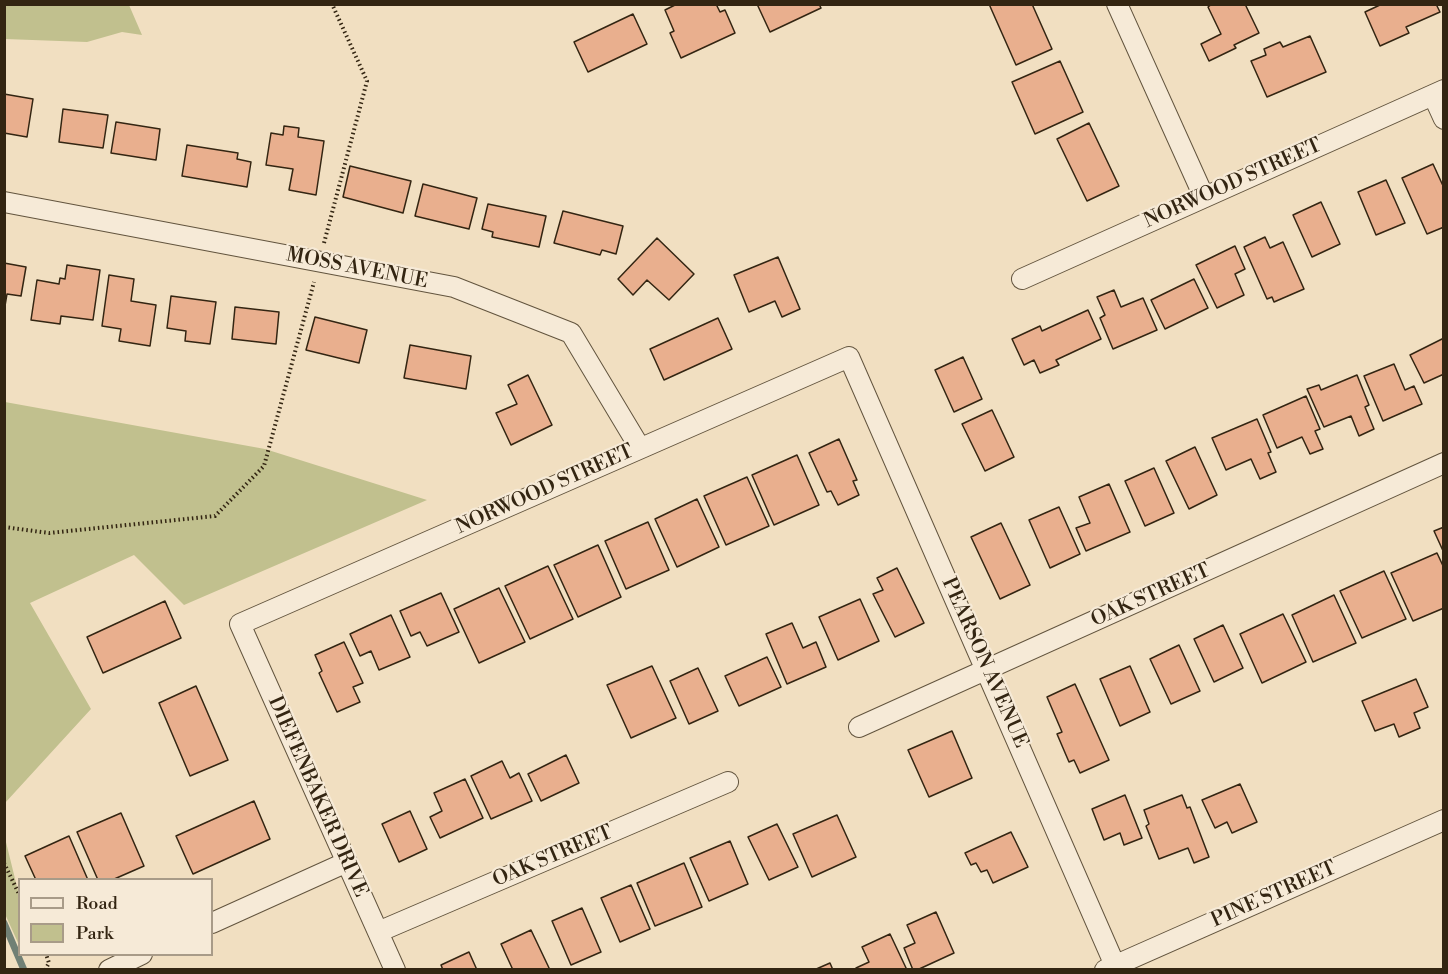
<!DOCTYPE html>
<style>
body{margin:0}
#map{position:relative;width:1448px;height:974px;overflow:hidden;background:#f1dfc1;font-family:"Libre Bodoni",serif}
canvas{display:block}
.frame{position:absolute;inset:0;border:6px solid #332512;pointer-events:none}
.legend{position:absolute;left:18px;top:878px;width:195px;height:78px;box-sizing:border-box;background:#f6ead7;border:2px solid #a89b88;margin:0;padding:8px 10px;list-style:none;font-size:18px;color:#332512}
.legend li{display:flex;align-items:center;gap:12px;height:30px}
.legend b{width:30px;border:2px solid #a89b88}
</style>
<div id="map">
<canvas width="1448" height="974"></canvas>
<div class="frame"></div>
<ul class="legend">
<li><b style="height:8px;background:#f6ead7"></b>Road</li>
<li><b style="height:16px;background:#c1c08e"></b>Park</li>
</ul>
</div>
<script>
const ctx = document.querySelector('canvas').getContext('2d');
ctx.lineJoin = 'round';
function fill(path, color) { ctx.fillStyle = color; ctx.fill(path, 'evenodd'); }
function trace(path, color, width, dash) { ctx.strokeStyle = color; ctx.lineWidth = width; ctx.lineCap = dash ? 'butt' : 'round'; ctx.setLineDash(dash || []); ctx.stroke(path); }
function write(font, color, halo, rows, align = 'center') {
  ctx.font = font + ' "Libre Bodoni",serif'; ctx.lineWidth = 4.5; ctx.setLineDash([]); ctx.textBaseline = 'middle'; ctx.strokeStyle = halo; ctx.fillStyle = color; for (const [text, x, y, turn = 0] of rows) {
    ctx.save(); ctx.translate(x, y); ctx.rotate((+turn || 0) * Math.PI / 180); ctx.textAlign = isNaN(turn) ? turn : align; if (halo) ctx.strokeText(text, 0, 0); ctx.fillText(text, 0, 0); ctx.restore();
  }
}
fill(new Path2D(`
 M5,4L129,5L142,35L122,32L87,42L5,39Z
 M5,402L265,449L427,500L184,605L134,555L30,603L91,709L5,803Z
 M5,838L19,895V945L5,914Z`), '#c1c08e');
trace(new Path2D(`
 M4,923L24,970`), '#718075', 7);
const building = new Path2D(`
 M677,4H716L720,12L725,10L735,33L681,58L670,33L674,31L665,10Z
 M757,4H819L821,8L770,32Z
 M989,4H1032L1052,49L1016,65Z
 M1212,4H1245L1259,33L1234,45L1236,48L1209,61L1201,44L1221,34L1208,7Z
 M1382,4H1436L1440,12L1406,27L1409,33L1380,46L1365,12Z
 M633,14L647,44L588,72L574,42Z
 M1310,36L1326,72L1267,97L1251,61L1266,55L1264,49L1280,42L1283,47Z
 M1060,61L1083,112L1035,134L1012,82Z
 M4,94L33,99L27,137L4,133Z
 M63,109L108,115L103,148L59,142Z
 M116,122L160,129L156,160L111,153Z
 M1089,123L1119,186L1087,201L1057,139Z
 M284,126L299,128L298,137L324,141L316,195L289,190L293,169L266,165L271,133L283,135Z
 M187,145L238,153L237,159L251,162L247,187L182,176Z
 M1433,164L1444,188V227L1427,234L1402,178Z
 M350,166L411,181L403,213L343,197Z
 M1386,180L1405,223L1376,235L1358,192Z
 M423,184L477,198L469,229L415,216Z
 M1321,202L1340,244L1312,257L1293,215Z
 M488,204L546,216L539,247L492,237L493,232L482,229Z
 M563,211L623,226L616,254L602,250L600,255L554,243Z
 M1265,237L1270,248L1283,242L1304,289L1274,302L1272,297L1267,299L1244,247Z
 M657,238L694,274L669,300L647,280L633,295L618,279Z
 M1235,246L1245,269L1235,274L1244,295L1217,308L1196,265Z
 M778,257L800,309L782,317L775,301L749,312L734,275Z
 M4,263L26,267L21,296L7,294L4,312Z
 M67,265L100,270L93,320L61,316L60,324L31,320L37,280L59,284L60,278L65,279Z
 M109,275L134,279L131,301L156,305L150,346L119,341L121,329L102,326Z
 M1194,279L1208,308L1165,329L1151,300Z
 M1114,290L1121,307L1143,298L1157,330L1113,349L1100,318L1105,315L1097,297Z
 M171,296L216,302L210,344L185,341L186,331L167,328Z
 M235,307L279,312L276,344L232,339Z
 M1088,310L1101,339L1056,360L1059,365L1040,373L1034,360L1024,365L1012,339L1040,326L1042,331Z
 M315,317L367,330L359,363L306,350Z
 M718,318L732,349L664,380L650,349Z
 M1444,338V374L1424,383L1410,355Z
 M410,345L471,356L466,389L404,378Z
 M963,357L982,399L954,412L935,370Z
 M1394,364L1405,390L1414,386L1422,404L1383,421L1364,376Z
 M528,375L552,425L511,445L496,413L517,404L508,385Z
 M1357,375L1369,405L1365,407L1374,429L1359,436L1351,416L1324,427L1307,389L1319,385L1321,390Z
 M1306,396L1320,429L1315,431L1323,449L1310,454L1302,437L1277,448L1263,415Z
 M992,410L1014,457L985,471L962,424Z
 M1257,419L1271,452L1268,453L1276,472L1260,479L1251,459L1226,470L1212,438Z
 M839,439L857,480L853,481L859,495L838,505L831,491L827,492L809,453Z
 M1195,447L1217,495L1189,509L1166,461Z
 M797,455L819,505L774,525L752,475Z
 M1154,468L1174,513L1145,526L1125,481Z
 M747,477L769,526L726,545L704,496Z
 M1109,484L1130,532L1086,551L1076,528L1090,523L1079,497Z
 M697,499L719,547L677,567L655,519Z
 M1059,507L1080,554L1050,568L1029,520Z
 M648,522L669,570L626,589L605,541Z
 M1001,523L1030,585L1000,599L971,537Z
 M1444,527V553L1434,531Z
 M598,545L621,597L578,617L554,565Z
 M1437,553L1444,568V608L1413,621L1391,573Z
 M548,566L573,619L530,639L505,586Z
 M897,568L924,623L895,637L873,594L883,590L877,578Z
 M1384,571L1406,619L1362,638L1340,591Z
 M499,588L525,642L479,663L454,609Z
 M441,593L459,632L427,646L420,632L411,636L400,611Z
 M1334,595L1356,643L1313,662L1292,615Z
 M860,599L879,641L838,660L819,617Z
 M165,601L181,638L103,673L87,637Z
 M1283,614L1306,662L1262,683L1240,634Z
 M391,615L410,657L379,670L371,651L360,656L350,634Z
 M792,623L803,648L816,642L826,667L787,684L766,634Z
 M1223,625L1243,668L1214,682L1194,639Z
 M344,642L363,683L353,687L360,702L337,712L319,673L322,671L315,655Z
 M1179,645L1200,691L1171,704L1150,659Z
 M767,657L781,687L739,706L725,676Z
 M652,666L676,718L631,738L607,685Z
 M1130,666L1150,712L1120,726L1100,679Z
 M698,668L718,711L689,724L670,681Z
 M1416,679L1428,707L1414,713L1420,728L1399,737L1394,724L1375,731L1362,701Z
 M1075,684L1109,760L1080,773L1074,760L1069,762L1057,734L1062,732L1047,697Z
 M196,686L228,760L190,776L159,703Z
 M952,731L972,778L929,797L908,750Z
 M566,755L579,783L541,801L528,774Z
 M502,761L510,778L519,773L532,801L491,819L471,776Z
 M465,779L483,818L440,838L430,817L442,811L434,793Z
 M1240,784L1257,822L1232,833L1227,822L1215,828L1202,800Z
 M1125,795L1142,838L1124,845L1120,833L1104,840L1092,809Z
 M1182,795L1187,808L1190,807L1209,857L1194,863L1188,848L1159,859L1146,826L1149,824L1144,810Z
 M254,801L270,839L193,874L176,836Z
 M410,811L427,849L399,862L382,824Z
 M121,813L144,866L112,880H98L77,832Z
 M837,815L856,857L812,877L793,834Z
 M777,824L798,867L769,880L748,837Z
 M1011,832L1028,867L993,883L987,870L981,872L976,863L971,865L965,853Z
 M69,836L88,880H36L25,856Z
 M730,841L748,884L709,901L690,858Z
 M684,863L702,907L655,926L637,883Z
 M631,885L650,929L620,942L601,898Z
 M582,908L601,952L571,965L552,921Z
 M936,912L954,953L917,970H913L904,948L915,943L907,925Z
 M531,930L550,970H513L501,944Z
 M890,934L907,970H857L856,968L869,962L862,947Z
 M469,952L477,970H443L441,965Z
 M830,963L833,970H814Z`);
fill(building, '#e9af8e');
trace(building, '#332512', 1.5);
const minor = new Path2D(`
 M1117,4L1204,197
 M1433,95L1444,119
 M4,202L454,287L571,333L640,448
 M1022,279L1444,90
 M859,727L1444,463
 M212,923L347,862
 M378,932L728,782
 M109,970L142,954
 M395,970L240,624L849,357L1117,970
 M1105,970L1444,820`);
trace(minor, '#62543e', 22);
trace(new Path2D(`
 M324,243L367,81L332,4
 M4,527L49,533L215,516L264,466L314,282
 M4,863L20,896
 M45,970L49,963L46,954`), '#332512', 4, [1.5, 3]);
trace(minor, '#f6ead7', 20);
write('20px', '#332512', '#f6ead7', [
 ["NORWOOD STREET",1233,184,-24],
 ["MOSS AVENUE",357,269,11],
 ["NORWOOD STREET",545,490,-24],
 ["OAK STREET",1151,596,-24],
 ["PEARSON AVENUE",984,663,66],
 ["DIEFENBAKER DRIVE",317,797,66],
 ["OAK STREET",553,857,-23],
 ["PINE STREET",1274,895,-24]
]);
</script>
